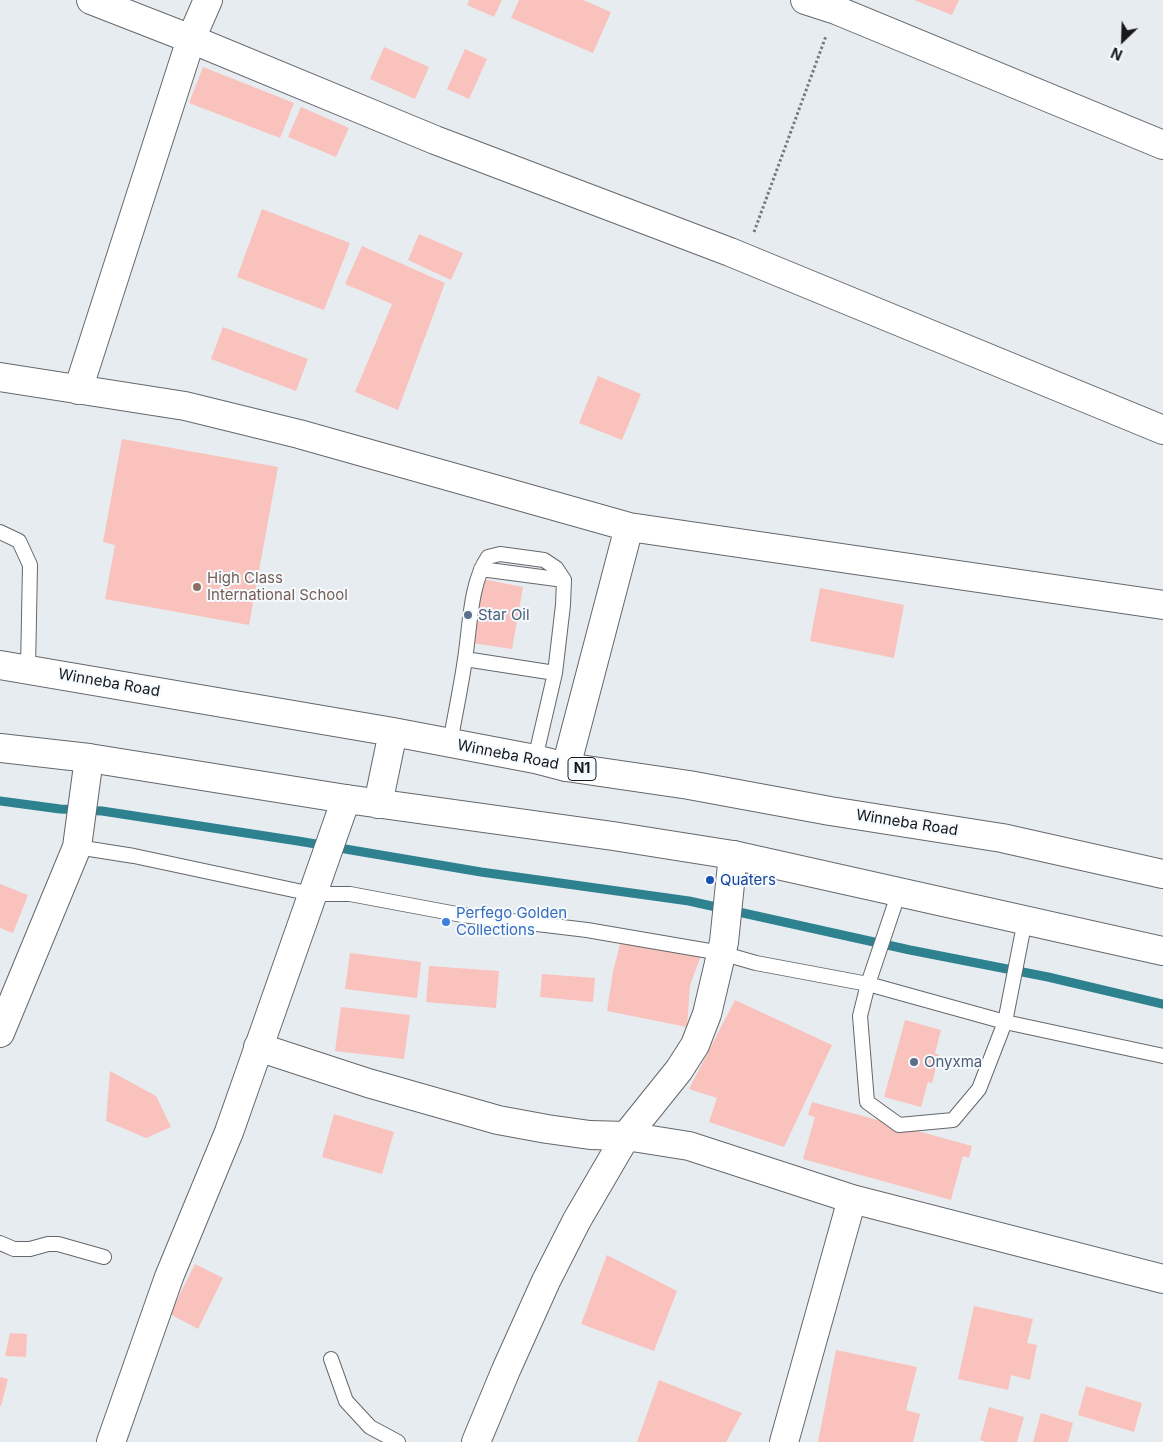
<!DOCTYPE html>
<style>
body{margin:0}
#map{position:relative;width:1163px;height:1442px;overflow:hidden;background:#e7ecf1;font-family:Inter,sans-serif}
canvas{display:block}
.north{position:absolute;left:1098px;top:15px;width:50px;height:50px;-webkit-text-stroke:4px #f5fafe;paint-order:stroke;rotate:204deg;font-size:14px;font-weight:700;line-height:20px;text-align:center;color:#16181a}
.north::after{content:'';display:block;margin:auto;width:18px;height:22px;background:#16181a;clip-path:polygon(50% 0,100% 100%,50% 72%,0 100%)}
</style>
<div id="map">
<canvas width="1163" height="1442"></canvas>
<div class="north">N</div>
</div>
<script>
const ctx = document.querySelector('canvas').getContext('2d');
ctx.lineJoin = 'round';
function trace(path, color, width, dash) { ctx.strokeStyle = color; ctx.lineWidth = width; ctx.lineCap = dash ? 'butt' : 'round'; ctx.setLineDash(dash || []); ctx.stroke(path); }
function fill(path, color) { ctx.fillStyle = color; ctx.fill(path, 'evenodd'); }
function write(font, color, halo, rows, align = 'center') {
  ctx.font = font + ' Inter,sans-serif'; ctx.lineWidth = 4; ctx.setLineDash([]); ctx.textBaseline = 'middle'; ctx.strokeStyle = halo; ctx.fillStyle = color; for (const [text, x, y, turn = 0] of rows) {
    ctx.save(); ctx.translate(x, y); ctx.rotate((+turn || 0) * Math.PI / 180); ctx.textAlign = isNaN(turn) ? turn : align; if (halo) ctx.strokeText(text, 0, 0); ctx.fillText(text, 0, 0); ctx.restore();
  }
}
trace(new Path2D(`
 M0,801L60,809L102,811L298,841L481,872L689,901L910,950L1048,977L1163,1004`), '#2e8290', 9);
fill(new Path2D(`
 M469,0H502L494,17L467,5Z
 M519,0H583L611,12L593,53L511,18Z
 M914,0H959L952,15Z
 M384,47L429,67L415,99L370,79Z
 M465,49L487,59L469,99L447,89Z
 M203,67L294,103L280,138L189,103Z
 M301,107L349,128L336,157L288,137Z
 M262,209L350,243L324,310L237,277Z
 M419,234L463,253L451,280L408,260Z
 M362,246L445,283L398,410L355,392L392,304L345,284Z
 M223,327L308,359L296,391L211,359Z
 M598,376L641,394L622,440L579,423Z
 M122,439L278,467L249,625L105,599L115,545L103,542Z
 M482,579L523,587L512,649L472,643Z
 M820,588L904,605L894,658L810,641Z
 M0,884L28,895L13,933L0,928Z
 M621,940L702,953L690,985L687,1027L607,1011L613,972Z
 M350,953L421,962L417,998L345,989Z
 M429,966L499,971L496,1008L426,1002Z
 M542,974L595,978L593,1002L540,997Z
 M735,1000L832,1045L784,1147L709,1122L717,1098L689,1089Z
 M341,1007L410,1015L404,1059L335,1051Z
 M905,1020L941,1030L935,1053L939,1055L932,1083L928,1082L921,1107L884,1097Z
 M110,1071L156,1096L171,1127L146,1138L106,1121Z
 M812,1102L972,1146L969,1158L963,1156L951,1200L803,1159L815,1117L808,1115Z
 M334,1114L394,1132L382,1174L322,1157Z
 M607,1255L677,1291L654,1351L581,1324Z
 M195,1264L223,1278L198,1329L170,1314Z
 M974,1306L1033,1319L1027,1343L1037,1345L1030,1380L1011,1375L1008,1390L958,1379Z
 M10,1333L27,1334L26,1357L5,1356Z
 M836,1350L917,1367L906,1410L920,1414L913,1442H818Z
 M0,1377L8,1379L1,1406H0Z
 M659,1380L742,1413L726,1442H637Z
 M1086,1386L1142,1403L1134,1432L1078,1415Z
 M989,1407L1024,1417L1017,1442H986L980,1440Z
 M1041,1413L1073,1423L1068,1442H1033Z`), '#f9c2bd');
const lane = new Path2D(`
 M0,532L19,541L30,565L28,669
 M481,569L564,580
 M465,659L555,673
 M450,743C455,715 461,687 465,659C470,628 470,583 488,557L500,554L544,560L556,568L564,580L563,605L555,673L535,759
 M77,847L134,856L312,894H350L462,915L587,930L721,953L756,963L868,984L1005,1022L1163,1056
 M899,892L868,984L860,1016L867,1102L899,1125L953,1120L979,1089L1005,1022L1025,920
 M0,1243L14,1249H30L48,1244H58L104,1257
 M331,1359L346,1401L370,1427L398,1442`);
const street = new Path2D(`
 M91,0L191,39L435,140L730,252L1163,430
 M805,0L836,10L1163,145
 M0,377L185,406L299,434L629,527L1163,605
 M78,390L191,39L208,0
 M566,767L629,527
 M0,1033L77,847L89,758
 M258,1047L368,1083L498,1120L547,1129L590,1135L626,1136L689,1146L852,1199L1163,1279
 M111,1442L169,1277L229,1132L346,799
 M476,1442L506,1370L546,1281L577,1220L626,1136L679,1070L695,1045L707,1014L724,942L733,855
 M784,1442L852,1199`);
const highway = new Path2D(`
 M0,665L393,732L535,759L566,767L689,785L830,811L1002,838L1163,874
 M0,748L89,758L346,799L613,836L733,855L1163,951
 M378,804L393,732`);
trace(lane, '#64686c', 16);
trace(street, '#64686c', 30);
trace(highway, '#64686c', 30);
trace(new Path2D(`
 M754,232L826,36`), '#767a7d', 3, [2.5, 2.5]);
trace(lane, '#fff', 14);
trace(street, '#fff', 28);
trace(highway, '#fff', 28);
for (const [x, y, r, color] of [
 [197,587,5,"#8d6e63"],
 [468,615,5,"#5c6f8a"],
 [710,880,5,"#1a4fb4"],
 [446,922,5,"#3f7fe0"],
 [914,1062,5,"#5c6f8a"]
]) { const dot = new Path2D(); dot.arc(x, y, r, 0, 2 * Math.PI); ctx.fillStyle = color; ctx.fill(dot); trace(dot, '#f5fafe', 2); }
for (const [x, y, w] of [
 [582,769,28]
]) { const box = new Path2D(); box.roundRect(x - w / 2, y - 11.5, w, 23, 4); ctx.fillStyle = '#f5fafe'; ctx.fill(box); trace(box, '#16181a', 1); }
write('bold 14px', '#16181a', null, [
 ["N1",582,769]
]);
write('15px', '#785e54', '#f5fafe', [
 ["High Class",207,578],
 ["International School",207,595]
], 'left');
write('15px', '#4e5e75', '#f5fafe', [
 ["Star Oil",478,615],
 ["Onyxma",924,1062]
], 'left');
write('15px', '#16181a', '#f5fafe', [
 ["Winneba Road",109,683,10],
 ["Winneba Road",508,755,11],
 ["Winneba Road",907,823,9]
]);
write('15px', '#164399', '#f5fafe', [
 ["Quaters",720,880]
], 'left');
write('15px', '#366cbe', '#f5fafe', [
 ["Perfego Golden",456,913],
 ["Collections",456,930]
], 'left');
</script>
